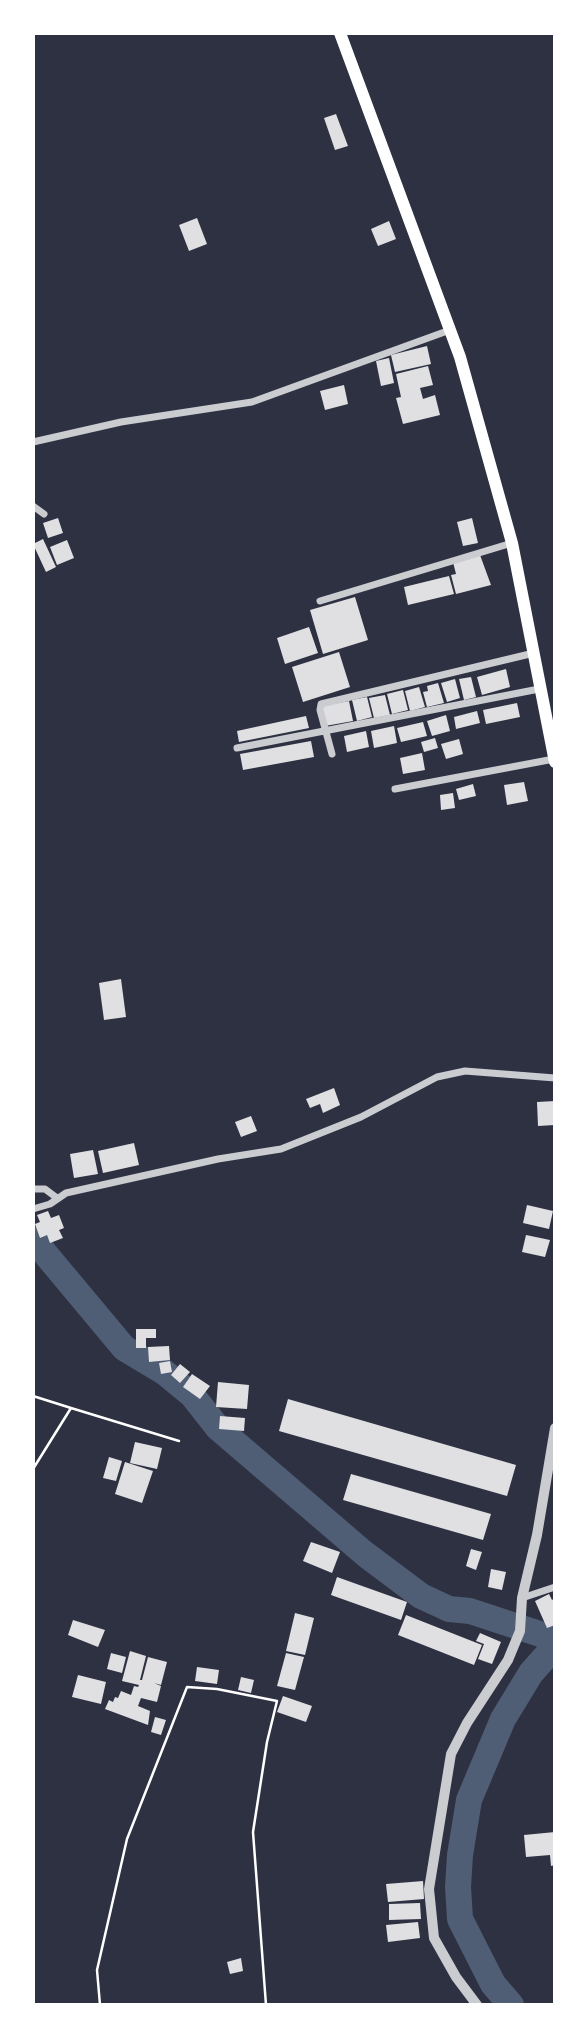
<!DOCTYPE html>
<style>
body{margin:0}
#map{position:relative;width:588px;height:2038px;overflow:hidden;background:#2d3142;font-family:Ubuntu,sans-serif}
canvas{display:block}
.frame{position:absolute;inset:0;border:35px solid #fff;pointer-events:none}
</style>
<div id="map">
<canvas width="588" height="2038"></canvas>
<div class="frame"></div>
</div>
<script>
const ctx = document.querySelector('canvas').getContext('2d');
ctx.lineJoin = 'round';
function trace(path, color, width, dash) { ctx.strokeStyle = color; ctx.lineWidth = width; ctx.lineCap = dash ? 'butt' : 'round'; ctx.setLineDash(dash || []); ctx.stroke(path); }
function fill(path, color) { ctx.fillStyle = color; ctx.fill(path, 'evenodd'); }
trace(new Path2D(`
 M33,1239L124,1348L164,1372L192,1395L218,1428L365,1554L421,1596L449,1609L470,1611L555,1639
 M511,2005L493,1984L460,1919L458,1887L460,1855L469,1800L503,1719L531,1673L555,1646`), '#4f5d75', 26);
fill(new Path2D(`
 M336,114L348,146L335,150L324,118Z
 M197,218L207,244L189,251L179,225Z
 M389,221L396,239L378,246L371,229Z
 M427,346L431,364L395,372L391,355Z
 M389,358L394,383L381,386L376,361Z
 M428,366L433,385L420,388L423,399L435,395L440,415L403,424L396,398L401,397L396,374Z
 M344,385L348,404L325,410L320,391Z
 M58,518L63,533L48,538L43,523Z
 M472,518L478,543L463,546L457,522Z
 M43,539L56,567L46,572L33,544Z
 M67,540L74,558L57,565L50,547Z
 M480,555L491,585L456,594L451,575L456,574L453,562Z
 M449,576L454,594L408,605L404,587Z
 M355,597L368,640L323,654L310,610Z
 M309,627L318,653L285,664L277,638Z
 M339,652L350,687L303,702L292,667Z
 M506,669L510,687L482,695L477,677Z
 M471,677L476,697L464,700L459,679Z
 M455,679L460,698L447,702L441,683Z
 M438,683L444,703L427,707L423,692L428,691L427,686Z
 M419,687L425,707L410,711L405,691Z
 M403,690L408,710L392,714L387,694Z
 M385,695L390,715L374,718L369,698Z
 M367,697L372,717L357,721L352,700Z
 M349,701L353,721L325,726L322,706Z
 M517,703L520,717L486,724L483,710Z
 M477,711L480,723L456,729L454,717Z
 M446,715L450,731L432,736L427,721Z
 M306,716L309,728L239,742L237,731Z
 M423,722L427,736L401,742L397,728Z
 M394,726L397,743L374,748L371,731Z
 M366,731L369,747L347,752L344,736Z
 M435,738L438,748L424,752L421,742Z
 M459,739L463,754L446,759L441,744Z
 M311,741L314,757L243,770L240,754Z
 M422,753L425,770L403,774L400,758Z
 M524,782L528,801L507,805L504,785Z
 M473,784L476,796L459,800L456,789Z
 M453,793L455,808L441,810L440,795Z
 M121,979L126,1017L104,1020L99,983Z
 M334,1088L340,1105L323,1113L320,1104L310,1108L306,1099Z
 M555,1101V1125L538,1126L537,1102Z
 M251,1116L257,1131L241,1137L235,1122Z
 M134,1143L139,1165L103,1173L98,1151Z
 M93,1150L98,1174L74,1178L70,1154Z
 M527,1205L553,1211L549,1229L523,1223Z
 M48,1211L51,1218L59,1215L64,1228L59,1230L63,1238L50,1243L47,1235L40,1238L35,1224L40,1222L37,1215Z
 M526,1235L550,1240L545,1257L522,1252Z
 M136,1329H156V1338H146V1348H136Z
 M169,1346L170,1360L149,1362L148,1347Z
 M170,1361L172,1372L161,1374L159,1363Z
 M180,1364L190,1372L180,1383L171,1375Z
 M192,1374L210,1386L200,1399L183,1387Z
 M218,1382L249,1385L247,1409L216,1407Z
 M288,1399L516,1465L507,1496L279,1431Z
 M220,1416L245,1418L244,1431L219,1429Z
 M135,1442L162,1448L157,1469L130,1463Z
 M109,1457L122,1461L116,1481L103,1478Z
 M125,1462L153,1471L142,1503L115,1494Z
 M351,1474L491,1514L483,1540L343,1500Z
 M311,1542L340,1552L332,1573L303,1561Z
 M471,1549L482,1552L476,1570L466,1566Z
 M491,1569L506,1572L502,1590L488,1587Z
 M337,1577L407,1602L401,1620L331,1595Z
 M549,1594L552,1600L555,1598V1625L547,1628L535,1601Z
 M295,1613L314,1618L305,1655L286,1651Z
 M406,1615L482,1645L474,1665L398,1635Z
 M73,1620L105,1630L98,1647L68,1635Z
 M480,1633L501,1642L492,1664L478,1659L484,1644L476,1641Z
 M130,1651L146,1656L140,1680H142L148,1657L167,1662L161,1685L154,1683L161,1686L157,1702L141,1698L138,1706L150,1711L148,1725L105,1709L109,1700L113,1702L115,1697L118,1698L121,1691L131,1695L134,1686L138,1687L139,1685L122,1681Z
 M111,1653L126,1657L122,1673L107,1669Z
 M286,1653L304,1657L295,1690L277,1686Z
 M197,1667L219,1670L217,1684L195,1681Z
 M78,1675L106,1682L101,1704L72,1697Z
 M241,1677L254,1680L251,1693L238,1690Z
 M283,1696L312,1706L306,1722L277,1712Z
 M155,1717L166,1720L161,1735L151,1732Z
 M555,1832V1865L551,1866L550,1855L526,1857L524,1835Z
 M423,1881L424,1899L388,1902L386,1884Z
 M420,1903L421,1919L389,1920V1904Z
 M418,1922L420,1938L388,1942L386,1925Z
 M241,1958L243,1971L230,1974L227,1962Z`), '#e0e0e3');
trace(new Path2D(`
 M33,1396L71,1408L33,1469
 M71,1408L179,1441
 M100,2005L97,1970L127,1839L187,1687L217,1689L277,1701L267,1742L253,1832L266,2005`), '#fff', 2.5);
trace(new Path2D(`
 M33,442L121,422L252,402L450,330
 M33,506L44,514
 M320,601L512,543
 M237,748L539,689
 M332,754L320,710L321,704L534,653
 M395,789L554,759
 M33,1189H45L57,1198
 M33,1209L50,1204L66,1193L218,1159L281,1149L361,1117L437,1077L465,1071L555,1078
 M522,1598L555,1587`), '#caccd0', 7);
trace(new Path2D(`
 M477,2005L456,1977L434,1938L429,1889L451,1754L467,1723L508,1660L520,1631L522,1598L537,1535L555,1428`), '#caccd0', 10);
trace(new Path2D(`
 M340,33L460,357L512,543L555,762`), '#fff', 12);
</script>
